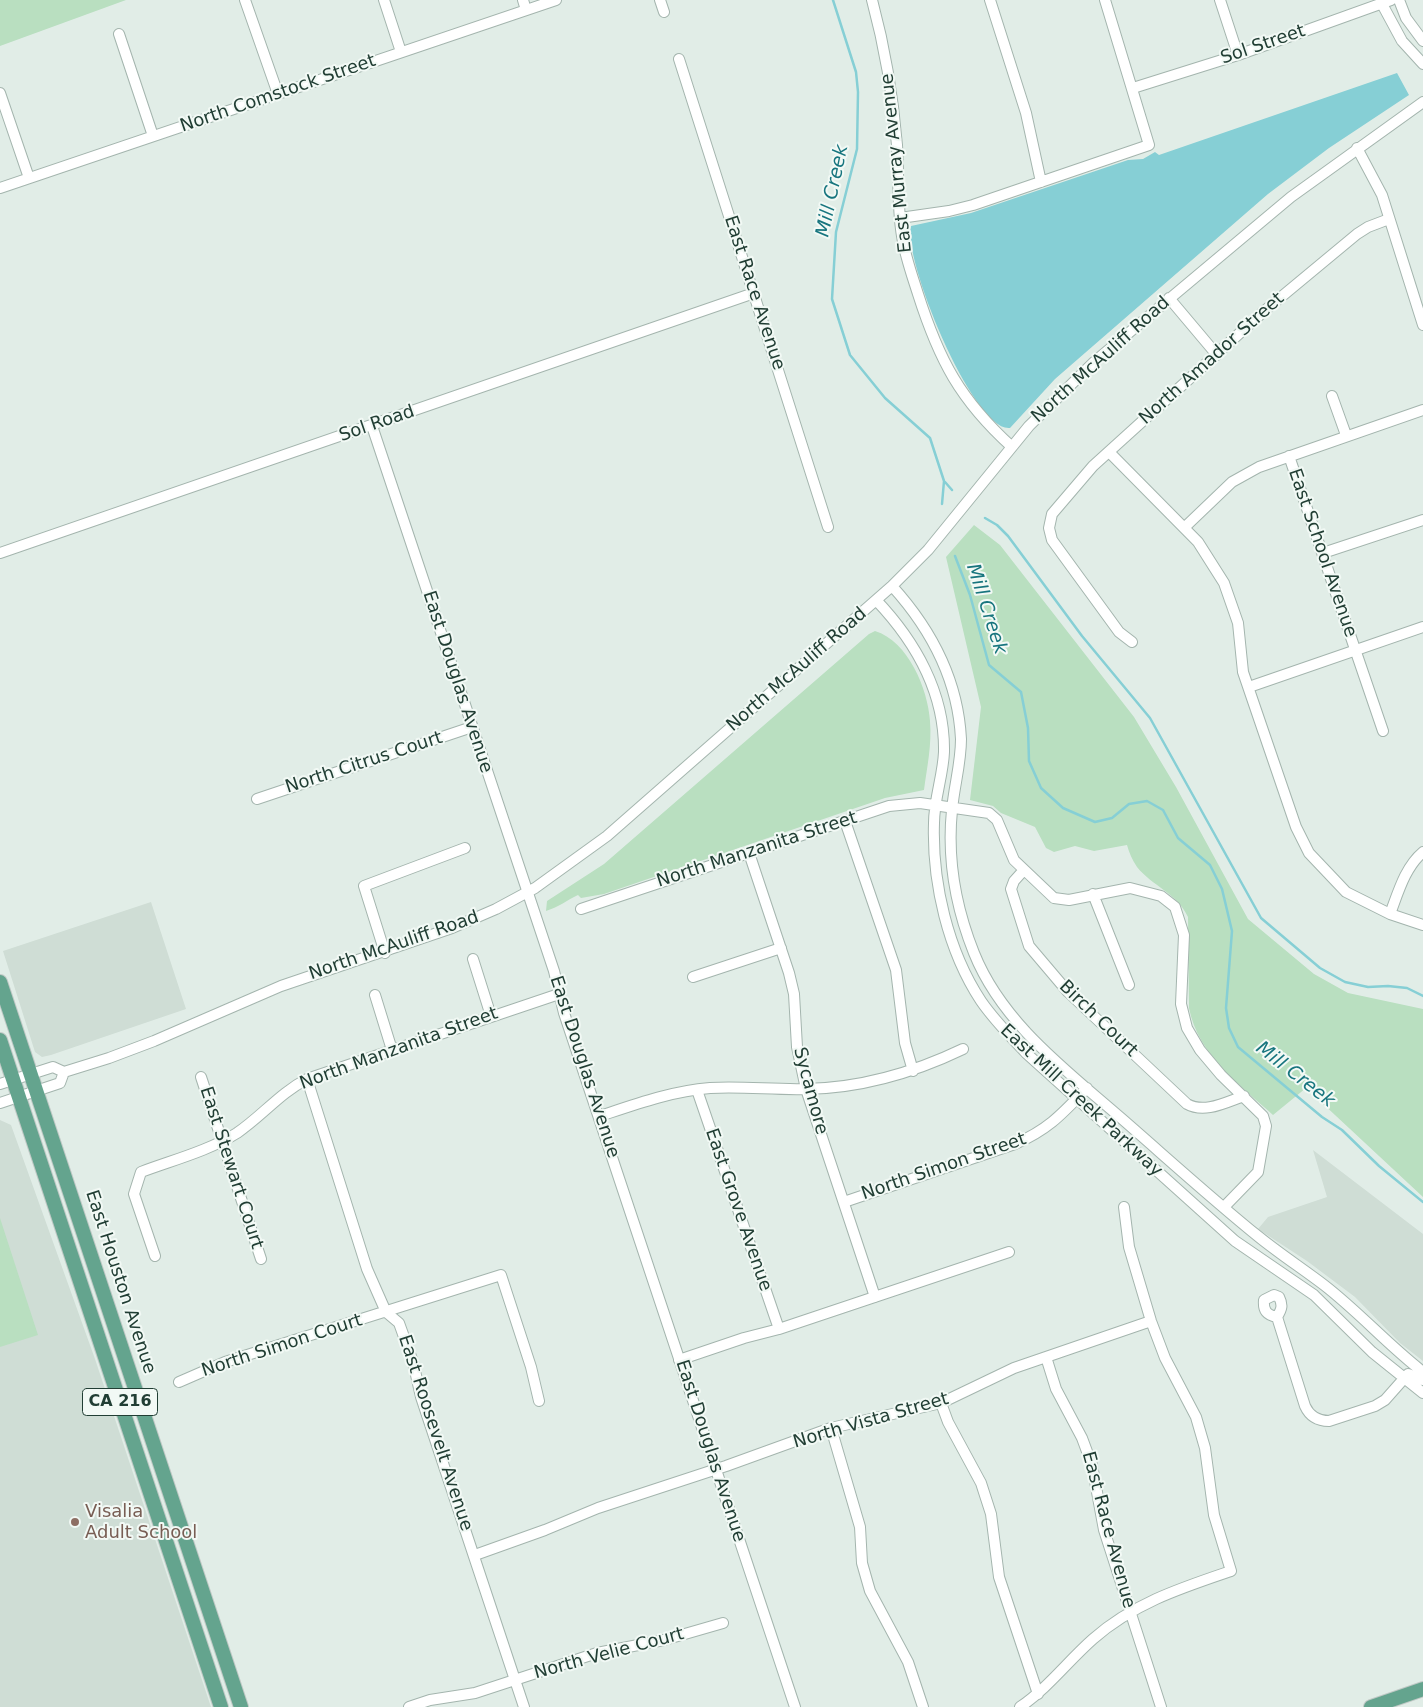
<!DOCTYPE html>
<style>
body{margin:0}
canvas{display:block;background:#e1ede7}
</style>
<canvas width="1423" height="1707"></canvas>
<script>
const ctx = document.querySelector('canvas').getContext('2d');
ctx.lineJoin = 'round';
function fill(path, color) { ctx.fillStyle = color; ctx.fill(path, 'evenodd'); }
function trace(path, color, width, dash) { ctx.strokeStyle = color; ctx.lineWidth = width; ctx.lineCap = dash ? 'butt' : 'round'; ctx.setLineDash(dash || []); ctx.stroke(path); }
function write(font, color, halo, rows, align = 'center') {
  ctx.font = font + ' "DejaVu Sans",sans-serif'; ctx.lineWidth = 4; ctx.setLineDash([]); ctx.textBaseline = 'middle'; ctx.strokeStyle = halo; ctx.fillStyle = color; for (const [text, x, y, turn = 0] of rows) {
    ctx.save(); ctx.translate(x, y); ctx.rotate((+turn || 0) * Math.PI / 180); ctx.textAlign = isNaN(turn) ? turn : align; if (halo) ctx.strokeText(text, 0, 0); ctx.fillText(text, 0, 0); ctx.restore();
  }
}
fill(new Path2D(`
 M151,902L186,1009L51,1055L42,1057L35,1052L3,951Z
 M0,1120L11,1125L95,1359L211,1707H0Z
 M1313,1150L1423,1234V1361L1400,1343L1355,1297L1307,1261L1258,1229L1268,1217L1327,1197Z`), '#cfddd5');
fill(new Path2D(`
 M0,0H126L0,46Z
 M974,525L1000,545L1134,717L1176,787L1248,919L1314,974L1348,993L1423,1009V1197L1306,1088L1273,1115C1240,1085 1198,1055 1189,1008L1188,917C1177,893 1152,886 1137,867C1132,860 1129,852 1127,845L1094,851L1075,846L1054,852L1046,848L1035,827L1001,813L993,806L970,800L981,707L946,557Z
 M875,631C908,641 928,689 930,721C932,745 927,767 924,790L885,798L604,894L581,898L578,895C567,900 559,907 546,911L547,901L604,864L869,634Z
 M0,1218L38,1335L0,1347Z`), '#b9dfc0');
fill(new Path2D(`
 M1397,73L1409,95L1329,148L1268,194L1055,379L1010,428C973,432 902,257 911,226L971,213L1128,160L1143,159L1155,152L1159,155Z`), '#86cfd5');
trace(new Path2D(`
 M833,0L856,72L858,92L857,149L836,232L832,299L850,355L885,398L930,438L944,481L942,504
 M945,482L952,490
 M985,518L997,525L1008,536L1082,636L1150,718L1261,918L1320,968L1345,982L1368,987L1388,986L1407,988L1423,996
 M955,556L970,595L989,665L1021,692L1028,728L1029,761L1041,788L1063,808L1095,822L1112,818L1129,804L1147,801L1163,810L1178,838L1210,865L1222,889L1232,931L1226,1008L1229,1028L1238,1047L1322,1117L1342,1130L1379,1166L1423,1202`), '#86cfd5', 2.5);
const minor = new Path2D(`
 M245,0L278,94
 M384,0L401,52
 M523,0L526,10
 M660,0L664,12
 M872,0C885,48 893,96 897,145C899,176 897,206 902,236C905,256 912,275 918,294C939,360 960,400 1012,447
 M990,0L1026,113L1041,182
 M1220,0L1238,55
 M1399,0L1406,18L1423,41
 M1382,4L1402,41L1423,64
 M119,34L153,136
 M679,59L828,527
 M1133,88L1238,55L1391,0
 M0,93L29,178
 M1357,148L1382,195L1423,325
 M0,188L556,0
 M900,218L949,211L973,205L1149,145L1105,0
 M1169,298L1217,355
 M1332,396L1346,435
 M372,426L554,971L564,1013L795,1707
 M1109,452L1198,542L1224,583L1238,623L1243,672L1296,827L1309,853L1346,892L1390,914L1423,925
 M1289,456L1383,731
 M1185,527L1232,482L1259,467L1423,410
 M0,553L754,293
 M1323,553L1423,520
 M892,586C931,629 958,680 961,739C961,764 954,786 952,810C947,859 956,908 974,953C1002,1023 1066,1070 1121,1118C1167,1158 1212,1199 1259,1237C1280,1254 1303,1269 1324,1285C1359,1312 1388,1345 1423,1372
 M876,600C915,641 945,693 944,752C943,776 934,799 934,823C932,883 948,951 981,1001C994,1020 1010,1036 1026,1053L1235,1241L1314,1295L1372,1352L1423,1393
 M1132,642L1119,632L1052,540L1049,528L1052,514L1093,466L1263,312L1357,234L1368,227L1389,219
 M1249,687L1423,627
 M257,799L472,727
 M845,821L896,970L905,1043L913,1071
 M749,853L789,973L794,994L797,1047L806,1089L875,1297
 M1023,871L1014,881L1011,889L1029,946L1068,992L1187,1104C1205,1114 1226,1102 1244,1096
 M1093,894L1129,985
 M581,909L889,806L920,803L989,813L997,820L1014,860L1054,898L1069,900L1130,888L1161,896L1175,907L1184,935L1181,1004L1187,1028L1200,1050L1221,1075L1263,1116L1266,1126L1258,1172L1224,1207
 M1390,914C1398,893 1405,867 1423,852
 M385,953L364,886L465,848
 M473,959L491,1016
 M693,977L781,948
 M375,995L392,1050
 M201,1077L261,1259
 M307,1079L367,1269L386,1312L399,1323L413,1362L421,1397L524,1707
 M0,1084L53,1067L64,1072L109,1058L154,1041L281,986L452,928L496,909L535,888L607,836L892,586L928,550L1029,426L1094,362L1291,197L1423,102
 M697,1090L779,1329
 M0,1103L60,1083L64,1072
 M600,1116C636,1104 672,1091 710,1088C742,1086 774,1090 806,1089C862,1088 913,1073 963,1049
 M844,1202L1015,1144C1049,1129 1062,1114 1087,1088
 M155,1256L134,1194L141,1172C173,1160 208,1151 237,1133C262,1116 280,1093 307,1079L559,994
 M1277,1317C1267,1315 1263,1311 1264,1300L1274,1295L1279,1297C1283,1305 1282,1309 1277,1317L1305,1406C1310,1417 1318,1421 1329,1421L1375,1406L1385,1400L1408,1374L1423,1380
 M1046,1357L1056,1389L1082,1438L1092,1465L1104,1530L1161,1707
 M679,1360L744,1338L779,1329L1009,1252
 M179,1382L225,1362L501,1275L531,1367L539,1401
 M941,1403L948,1422L981,1483L991,1514L999,1577L1038,1694
 M831,1428L860,1527L862,1563L870,1591L908,1662L923,1707
 M475,1555L545,1530L598,1508L726,1466L831,1428L941,1403L1014,1368L1151,1321
 M409,1707L430,1700L475,1693L597,1653L664,1640L723,1623
 M1020,1707C1048,1688 1068,1661 1093,1639C1134,1603 1181,1588 1231,1571L1214,1515L1205,1448L1196,1417L1165,1358L1151,1321L1129,1247L1124,1207`);
const major = new Path2D(`
 M0,982L241,1707
 M0,1040L221,1707
 M1371,1707L1423,1689`);
trace(minor, '#a4b5ae', 12);
trace(major, '#c1c9c6', 16);
trace(minor, '#fff', 10);
trace(major, '#64a48e', 14);
for (const [x, y, r, color] of [
 [75,1522,5,"#8d6e63"]
]) { const dot = new Path2D(); dot.arc(x, y, r, 0, 2 * Math.PI); ctx.fillStyle = color; ctx.fill(dot); trace(dot, '#f2f9f5', 2); }
for (const [x, y, w] of [
 [120,1402,75]
]) { const box = new Path2D(); box.roundRect(x - w / 2, y - 13.5, w, 27, 4); ctx.fillStyle = '#f2f9f5'; ctx.fill(box); trace(box, '#213e34', 1); }
write('bold 16px', '#213e34', null, [
 ["CA 216",120,1402]
]);
write('18px', '#213e34', '#f2f9f5', [
 ["Sol Street",1263,45,-19],
 ["North Comstock Street",278,94,-19],
 ["East Murray Avenue",897,163,-96],
 ["East Race Avenue",754,293,72],
 ["North Amador Street",1212,359,-42],
 ["North McAuliff Road",1101,360,-42],
 ["Sol Road",377,424,-19],
 ["East School Avenue",1322,553,71],
 ["North McAuliff Road",797,670,-41],
 ["East Douglas Avenue",457,682,72],
 ["North Citrus Court",364,763,-18],
 ["North Manzanita Street",757,850,-18],
 ["North McAuliff Road",394,946,-19],
 ["Birch Court",1098,1019,44],
 ["North Manzanita Street",399,1049,-20],
 ["East Douglas Avenue",584,1067,72],
 ["Sycamore",810,1091,75],
 ["East Mill Creek Parkway",1081,1101,43],
 ["North Simon Street",944,1167,-19],
 ["East Stewart Court",231,1168,72],
 ["East Grove Avenue",738,1210,71],
 ["East Houston Avenue",120,1282,72],
 ["North Simon Court",282,1346,-18],
 ["North Vista Street",871,1421,-16],
 ["East Roosevelt Avenue",435,1433,72],
 ["East Douglas Avenue",710,1451,72],
 ["East Race Avenue",1108,1530,75],
 ["North Velie Court",609,1654,-15]
]);
write('18px', '#785e54', '#f2f9f5', [
 ["Visalia",85,1512],
 ["Adult School",85,1533]
], 'left');
write('italic 19px', '#17757e', '#f2f9f5', [
 ["Mill Creek",833,191,-78],
 ["Mill Creek",986,609,72],
 ["Mill Creek",1295,1075,38]
]);
</script>
